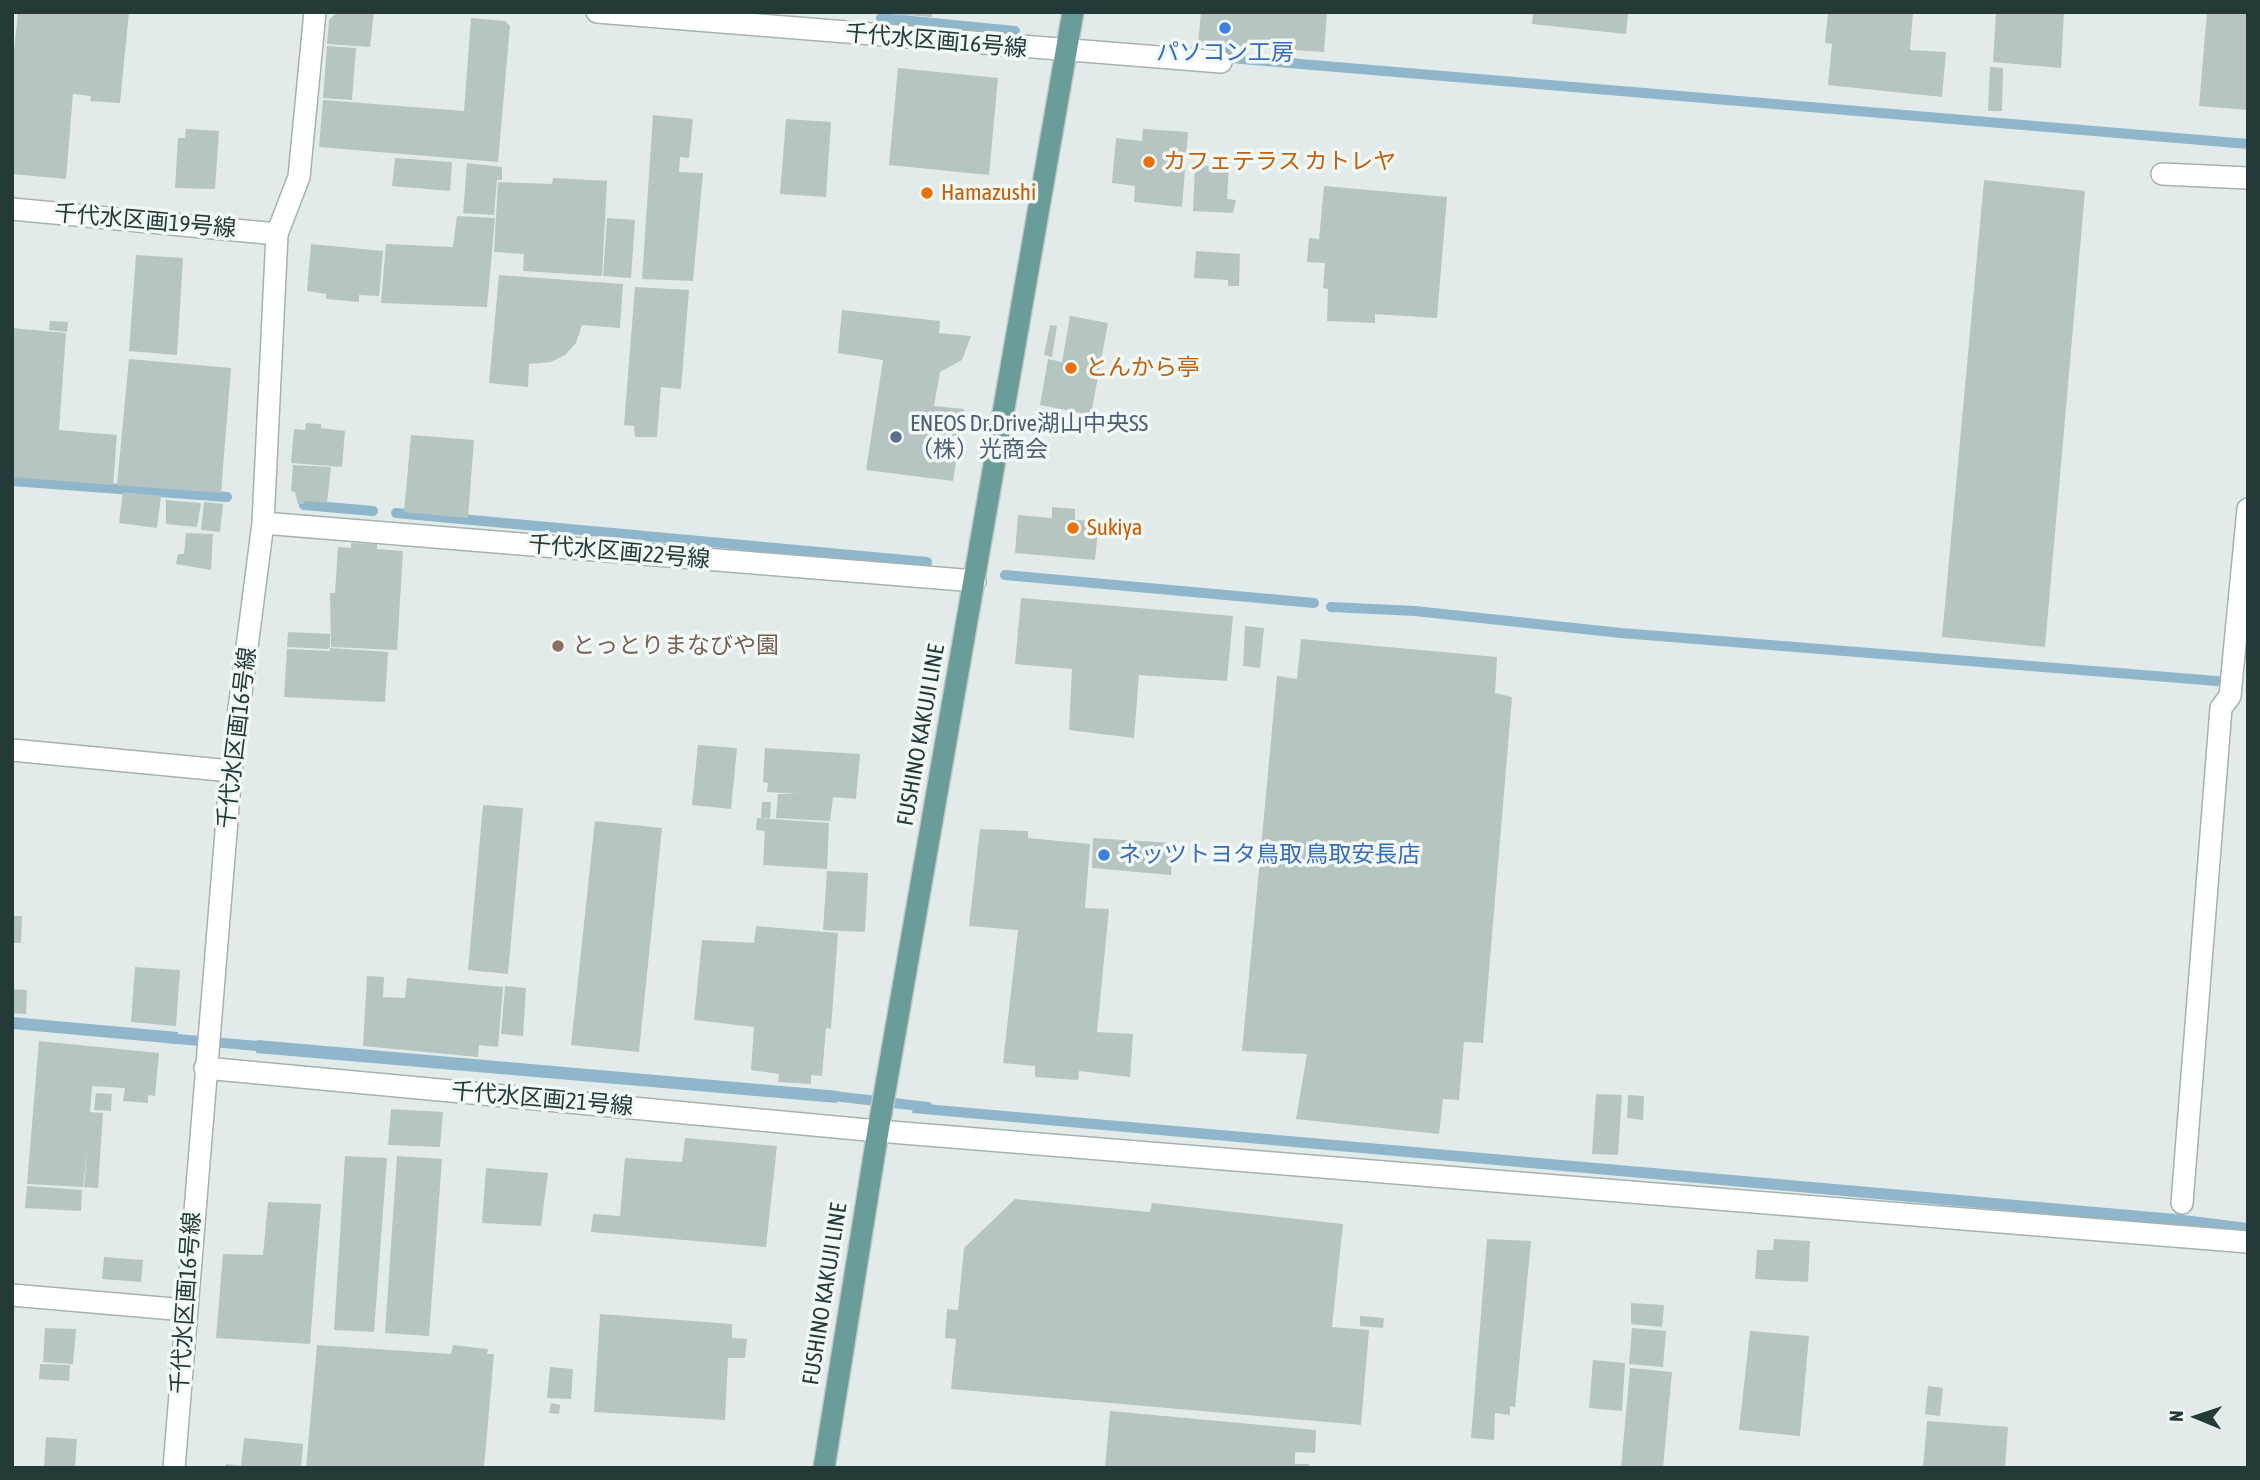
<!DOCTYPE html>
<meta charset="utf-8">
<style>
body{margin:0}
#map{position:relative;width:2260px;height:1480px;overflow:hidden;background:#e2ebe9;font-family:"Asap Condensed",sans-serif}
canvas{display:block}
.frame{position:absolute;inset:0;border:14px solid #243a38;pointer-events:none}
.north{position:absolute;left:2162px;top:1382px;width:70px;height:70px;-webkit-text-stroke:5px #f2f8f6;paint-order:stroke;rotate:272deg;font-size:19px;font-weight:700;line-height:28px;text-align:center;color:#243a38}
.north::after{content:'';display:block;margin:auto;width:24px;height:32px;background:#243a38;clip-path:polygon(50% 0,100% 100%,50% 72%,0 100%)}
</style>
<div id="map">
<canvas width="2260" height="1480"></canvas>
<div class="frame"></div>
<div class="north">N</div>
</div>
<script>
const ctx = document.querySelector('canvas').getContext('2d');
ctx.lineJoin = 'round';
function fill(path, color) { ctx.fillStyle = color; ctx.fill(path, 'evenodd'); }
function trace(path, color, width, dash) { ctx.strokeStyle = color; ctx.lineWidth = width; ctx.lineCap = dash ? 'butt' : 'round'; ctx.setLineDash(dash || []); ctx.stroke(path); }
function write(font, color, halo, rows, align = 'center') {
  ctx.font = font + ' "Asap Condensed","Noto Sans JP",sans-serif'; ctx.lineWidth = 7; ctx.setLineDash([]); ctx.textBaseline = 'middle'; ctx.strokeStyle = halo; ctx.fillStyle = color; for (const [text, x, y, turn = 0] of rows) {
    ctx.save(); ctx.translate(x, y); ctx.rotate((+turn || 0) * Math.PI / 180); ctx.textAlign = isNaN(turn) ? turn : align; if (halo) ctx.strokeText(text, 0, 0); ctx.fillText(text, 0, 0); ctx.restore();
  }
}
fill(new Path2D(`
 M12,1017L178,1032V1044L12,1029Z
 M257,1040L839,1091L837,1103L256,1053Z
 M914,1103L2176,1214L2248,1223V1232L912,1113Z`), '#8fb6cb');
trace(new Path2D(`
 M881,18L1015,31
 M1210,51L1225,52L1230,58L2248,144
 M12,481L227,497
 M304,505L373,511
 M396,513L927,562
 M1005,575L1314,603
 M1331,607L1415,611L1621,633L2217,681
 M166,1038L269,1047
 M825,1095L928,1107`), '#8fb6cb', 10);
fill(new Path2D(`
 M18,12H129L120,103L90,101L91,96L73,94L66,179L12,174V69Z
 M337,12H374L370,47L327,44L329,20Z
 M892,12H932V17L891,14Z
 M1201,12H1327L1324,52L1198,44Z
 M1533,12H1628L1626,34L1532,24Z
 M1828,12H1913L1910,50L1946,52L1942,97L1828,85L1832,44L1825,43Z
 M1996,12H2064L2061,68L1993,62Z
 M2207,12H2248V110L2199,106Z
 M471,18L505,21L510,26L498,162L319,147L323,100L464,111Z
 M327,46L356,48L352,100L323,98Z
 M1990,67L2003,68L2002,111H1988Z
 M898,68L998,78L989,175L889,165Z
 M653,115L693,119L689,158L680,157L679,172L703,173L693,281L642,279Z
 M786,119L831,122L826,197L780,194Z
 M186,129L219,131L215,189L175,188L178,138H185Z
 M1143,129L1188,132L1182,207L1134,202L1135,186L1112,183L1116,138L1142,141Z
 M395,158L452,162L450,191L392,186Z
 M467,163L502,167V180H497L494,215L463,213Z
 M1195,165L1229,167L1227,199L1236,200L1233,213L1193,211Z
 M553,178L607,181L602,276L523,271L524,254L494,252L498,182L552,184Z
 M1984,180L2085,191L2045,647L1942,637Z
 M1324,186L1447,197L1437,318L1375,314V323L1327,321L1328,289L1323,288L1325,263L1307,262L1309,238L1319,239Z
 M457,216L495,218L487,307L381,303L386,244L453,247Z
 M607,218L635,220L631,278L603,276Z
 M311,244L383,251L379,296L359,295V302L326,299V294L307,291Z
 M1196,251L1240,254L1239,286H1228V280L1194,278Z
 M136,255L183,258L177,355L129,351Z
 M499,275L623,284L620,328L582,325L576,343L565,355L551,362L529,364L528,387L489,383Z
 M635,287L689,290L681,389L661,387L657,437H635L634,426L624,425Z
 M842,310L940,321L939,333L971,336L962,360L940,372L934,406L964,409L953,481L866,470L883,360L838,353Z
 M1070,316L1108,323L1091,415L1040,405L1048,359L1062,362Z
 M50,321L68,322L67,332L49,330Z
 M1050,325L1057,326L1052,357L1044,355Z
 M12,328L66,333L59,430L117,435L113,485L12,477Z
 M129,359L231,368L221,493L117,485Z
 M1068,416L1080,417L1079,426L1067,425Z
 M1086,418L1104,421L1103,430L1084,428Z
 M306,423L321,424V428L345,431L342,467L291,463L294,429L305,430Z
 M411,435L474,440L468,518L404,512Z
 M293,465L331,467L327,503L305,501L304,504H298L295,492L291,491Z
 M123,492L161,496L157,528L119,523Z
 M166,500L201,503L197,527L166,524Z
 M204,502L223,504L220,532L201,530Z
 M1052,507L1075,509V520L1099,521L1095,560L1015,553L1018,515L1052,518Z
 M186,533L213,534L211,570L176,564L178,554H184Z
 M351,543L377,544V549L403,551L397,650L331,647L330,593H335L338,547L351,548Z
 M1021,598L1233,616L1227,681L1139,675L1134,738L1069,730L1072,669L1015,664Z
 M1245,626L1264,628L1260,668L1243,666Z
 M288,632L330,634V647L328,649L287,647Z
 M1301,639L1497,657L1495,693L1512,697L1483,1043L1464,1042L1459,1100L1443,1099L1439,1134L1296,1119L1307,1054L1242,1051L1277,676L1297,679Z
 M330,648L388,652L385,702L284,697L287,649L330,651Z
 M698,745L737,748L731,809L692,805Z
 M765,748L860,754L856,799L833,797L830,821L776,818L778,794H798L767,792L768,783L763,782Z
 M762,802H771L770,818H761Z
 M483,805L523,808L508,974L468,970Z
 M757,818L829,823L827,869L763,865L765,831L756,830Z
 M595,821L662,828L639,1052L571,1045Z
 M980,829L1028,831V838L1090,844L1085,908L1109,909L1097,1032L1133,1034L1130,1077L1079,1071L1078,1080L1035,1077V1066L1003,1063L1018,930L969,926Z
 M1093,838L1173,843L1171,875L1092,868Z
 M827,871L868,873L865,932L823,930Z
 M12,916H22L21,943H12Z
 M756,926L838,933L831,1029L826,1028L822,1076L811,1075V1084L778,1082L779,1074L751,1070L754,1027L694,1020L702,940L754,943Z
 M135,967L180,970L176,1026L131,1022Z
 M367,976L384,977L383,997L405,998L407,978L503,987L498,1047L479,1045L478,1057L363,1046Z
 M505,986L526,988L523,1036L501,1034Z
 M12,989L27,990L26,1014L12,1013Z
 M39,1041L159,1053L155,1096L148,1095V1103L123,1101L125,1088L92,1086L90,1112L103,1113L98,1188L84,1187L87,1150L83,1187L27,1184Z
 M96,1093L112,1094L111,1111L94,1110Z
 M1596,1094L1622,1095L1618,1155L1592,1154Z
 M1628,1095L1644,1096L1643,1120L1627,1118Z
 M391,1109L443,1112L440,1147L388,1145Z
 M685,1138L777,1146L766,1247L591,1232L593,1214L620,1216L625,1158L682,1162Z
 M345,1156L387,1158L374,1332L334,1330Z
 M397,1156L442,1159L429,1336L385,1333Z
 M486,1168L548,1173L541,1226L482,1223Z
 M27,1186L82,1190L81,1211L25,1208Z
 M1015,1199L1150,1212L1152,1203L1343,1224L1332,1327L1369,1330L1361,1425L951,1389L956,1339L945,1338L947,1309L958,1310L964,1248Z
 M268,1202L321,1204L310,1344L216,1338L223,1254L263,1255Z
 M1487,1239L1531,1241L1515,1407L1510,1406V1415L1495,1413L1494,1440L1471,1438Z
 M1774,1239L1810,1241L1808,1282L1755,1279L1757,1250H1773Z
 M104,1257L143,1260L141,1282L102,1279Z
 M1631,1303L1664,1305L1662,1327L1631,1324Z
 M600,1314L732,1324V1338L747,1339L745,1358H728L725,1420L594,1412Z
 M1360,1316L1384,1318L1383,1328L1360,1326Z
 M45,1328L76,1329L73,1364L43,1362Z
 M1632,1328L1666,1331L1663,1367L1629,1364Z
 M1750,1331L1809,1336L1800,1436L1739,1430Z
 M317,1345L451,1354L453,1345L488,1349L487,1354H494L484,1468H306Z
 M1593,1360L1625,1363L1622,1411L1589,1408Z
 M40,1364L70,1365L69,1381L39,1379Z
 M550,1367L573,1369L571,1399L547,1398Z
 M1630,1368L1672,1372L1663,1468H1621Z
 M1928,1386L1943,1388L1940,1416L1925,1414Z
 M551,1403L560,1405L559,1414L549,1413Z
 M1110,1411L1316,1430L1315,1453L1295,1452V1464H1309L1308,1468H1105Z
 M1927,1421L2008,1427L2005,1468H1923Z
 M46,1437L77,1439L75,1468H44Z
 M244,1438L303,1444L301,1468H226V1464L241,1466Z`), '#b7c5c2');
const minor = new Path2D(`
 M597,12L1221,62
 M2162,174L2248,178
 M12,209L277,234
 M263,523L975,581
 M12,750L231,771
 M205,1068L878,1131L2248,1242
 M2182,1203L2221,708L2230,696L2248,509
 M12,1295L185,1310
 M174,1468L231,771L263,523L277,234L299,177L315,12`);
const major = new Path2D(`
 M824,1468L878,1131L1073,12`);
trace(minor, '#a5b2b0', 24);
trace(major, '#c2c8c7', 24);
trace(minor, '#fff', 21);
trace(major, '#6a9c99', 21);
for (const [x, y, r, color] of [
 [1225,28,7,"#3f7fe0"],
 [1149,162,7,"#e8710a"],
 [927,193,7,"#e8710a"],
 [1071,368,7,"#e8710a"],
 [896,437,7,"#5c6f8a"],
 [1073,528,7,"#e8710a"],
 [558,646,7,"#8d6e63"],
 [1104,855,7,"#3f7fe0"]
]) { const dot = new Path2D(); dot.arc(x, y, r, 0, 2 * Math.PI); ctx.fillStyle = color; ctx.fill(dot); trace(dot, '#f2f8f6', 2.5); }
write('23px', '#243a38', '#f2f8f6', [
 ["千代水区画16号線",936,41,5],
 ["千代水区画19号線",145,221,5],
 ["千代水区画22号線",619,552,5],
 ["FUSHINO KAKUJI LINE",921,735,-80],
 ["千代水区画16号線",237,738,-83],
 ["千代水区画21号線",542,1099,5],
 ["FUSHINO KAKUJI LINE",825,1294,-81],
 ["千代水区画16号線",186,1303,-86]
]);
write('23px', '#366cbe', '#f2f8f6', [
 ["パソコン工房",1225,53],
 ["ネッツトヨタ鳥取 鳥取安長店",1118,855,"left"]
]);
write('23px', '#c56008', '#f2f8f6', [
 ["カフェテラス カトレヤ",1163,162],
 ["Hamazushi",941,193],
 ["とんから亭",1085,368],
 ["Sukiya",1087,528]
], 'left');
write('23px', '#4e5e75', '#f2f8f6', [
 ["ENEOS Dr.Drive湖山中央SS",910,424],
 ["（株）光商会",910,450]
], 'left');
write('23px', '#785e54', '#f2f8f6', [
 ["とっとりまなびや園",572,646]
], 'left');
</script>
